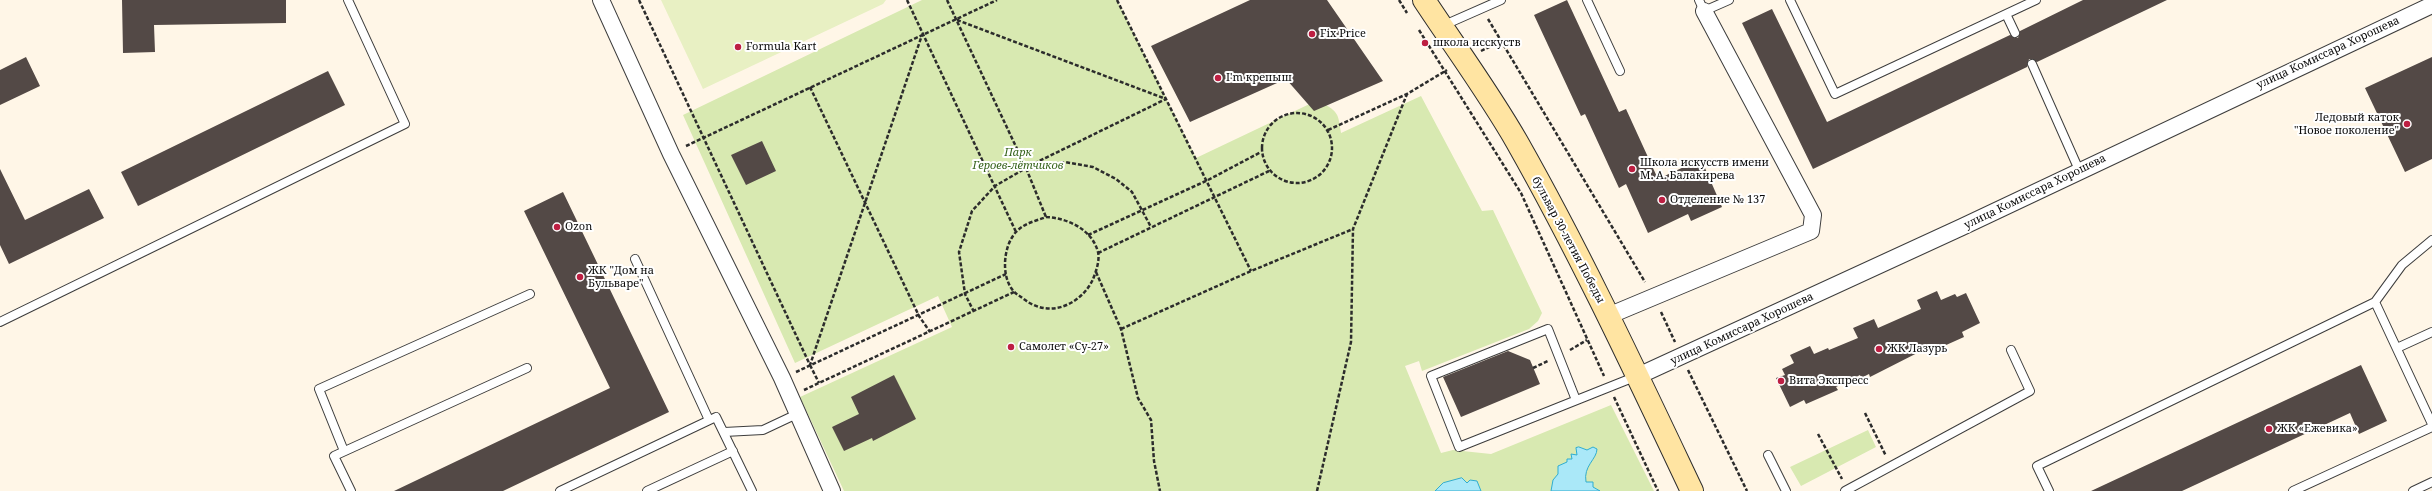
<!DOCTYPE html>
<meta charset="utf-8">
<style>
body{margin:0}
canvas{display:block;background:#fff6e7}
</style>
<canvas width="2432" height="491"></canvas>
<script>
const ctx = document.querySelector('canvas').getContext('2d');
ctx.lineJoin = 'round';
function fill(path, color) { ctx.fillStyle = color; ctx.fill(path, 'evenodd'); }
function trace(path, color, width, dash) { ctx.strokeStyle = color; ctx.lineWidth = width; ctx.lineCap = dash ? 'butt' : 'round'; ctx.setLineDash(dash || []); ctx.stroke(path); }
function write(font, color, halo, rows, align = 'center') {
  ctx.font = font + ' "Noto Serif",serif'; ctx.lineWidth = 4; ctx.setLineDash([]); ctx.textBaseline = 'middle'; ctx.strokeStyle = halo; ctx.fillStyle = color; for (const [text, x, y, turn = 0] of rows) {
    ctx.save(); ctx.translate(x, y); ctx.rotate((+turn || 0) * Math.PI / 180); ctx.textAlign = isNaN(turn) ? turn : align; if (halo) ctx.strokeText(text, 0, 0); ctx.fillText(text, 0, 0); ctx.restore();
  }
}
fill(new Path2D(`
 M922,0H1117L1196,158L1318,100C1337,112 1338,110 1341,133L1421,96L1482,211L1493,210L1542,313L1538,321L1529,329L1422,371L1419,361L1405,366L1441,453L1453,450L1491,454L1611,405L1654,491H844L800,397L952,327L938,296L795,363L683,115Z
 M1868,430L1876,447L1801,486L1790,467Z`), '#d8e9b1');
fill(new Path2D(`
 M661,0H886L883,4L703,89Z`), '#e8f0c3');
const water = new Path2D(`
 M1579,447L1587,450L1593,447L1597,449C1597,459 1583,466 1586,482H1593V487L1600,491H1551L1553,480L1558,474V466L1567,462V459H1572L1571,454L1577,455L1576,448Z
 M1462,478L1467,483L1470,480L1477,481L1481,491H1435L1443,483Z`);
fill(water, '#aae8f8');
trace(water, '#2fadd1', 1);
fill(new Path2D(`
 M122,0H286V23L154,25L155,52L123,53Z
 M1250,0H1327L1383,81L1314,111L1286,79L1190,122L1151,46Z
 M1567,0L1619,112L1626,109L1658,179L1701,159L1722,207L1691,221L1688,214L1648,233L1626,184L1619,188L1585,114L1581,116L1534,15Z
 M2083,0H2167L2037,62L2029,59L2027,67L1813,169L1742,23L1772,9L1827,122L2010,35L2018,38L2020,31Z
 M26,57L40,86L0,105V70Z
 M2432,57V159L2405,172L2365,88Z
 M328,71L345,105L138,206L121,172Z
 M762,141L776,171L746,185L731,155Z
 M0,169L25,220L89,189L104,218L9,264L0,245Z
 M563,192L669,412L503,491H394L610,388L524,211Z
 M1937,291L1941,300L1955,294L1957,297L1966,293L1980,323L1962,332L1964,337L1935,350L1933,345L1870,377L1869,374L1861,378L1860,375L1836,387L1838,390L1806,404L1804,400L1790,407L1776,378L1785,375L1782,369L1794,363L1790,355L1810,346L1814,354L1828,348L1829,350L1858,338L1853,328L1874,319L1878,328L1921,309L1917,300Z
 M1508,351L1530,360L1540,384L1461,417L1443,377Z
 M2361,365L2387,421L2359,434L2350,413L2182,491H2091Z
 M894,375L916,419L873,441L872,438L844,451L832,427L859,414L851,397Z`), '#534946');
const service = new Path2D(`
 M1587,0L1620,71
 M1699,0L1704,11L1729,0
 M1790,0L1835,94L2036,0
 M2006,14L2015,33
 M1442,26L1501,0
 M2032,64L2079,170
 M635,259L709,420
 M2375,302L2432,424
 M0,322L405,124L348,0
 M2397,348L2432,332
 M1576,400L1548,329L1431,376L1459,447L1637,376
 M724,432L763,430L797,414
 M344,451L319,389L530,294
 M1768,455L1786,491
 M351,491L334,456L527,368
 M560,491L716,417L752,491
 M647,491L733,451
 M1845,491L2030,391L2011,350
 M2049,491L2037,466L2375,302L2402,265L2432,240
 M2293,491L2432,427
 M2413,491L2432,482`);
const minor = new Path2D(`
 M601,0L671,154L782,378L832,491
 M1608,316L1811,231L1813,215L1704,11
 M1638,376L1962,227L2432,5`);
const secondary = new Path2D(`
 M1424,0C1455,47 1489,93 1517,142C1581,255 1636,373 1692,491`);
trace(service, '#3d3d3d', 10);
trace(minor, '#3d3d3d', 18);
trace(secondary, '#2c2c2c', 24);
trace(new Path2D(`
 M639,0L810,365L922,35
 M907,0L1016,232
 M947,0L1026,168L1046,217
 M1117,0L1251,271
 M1399,0L1407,13
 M1488,19L1645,282
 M957,20L1166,99
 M1419,30L1521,193L1604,376
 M1481,51L1501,41
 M810,87L919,316L930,332
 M1262 148a35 35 0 1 1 70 0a35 35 0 1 1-70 0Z
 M1328,130L1407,94L1447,70
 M686,146L997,0
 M1029,166L1166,99
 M1046,217C1067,218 1092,229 1098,252C1100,260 1096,272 1093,279C1084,300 1057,316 1034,305C1028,303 1023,298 1018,295C1000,283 1002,247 1016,232C1024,223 1036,221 1046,217Z
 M1088,235L1208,180L1261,152
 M1098,253L1269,171
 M1096,272L1121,329L1138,398L1151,420L1154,461L1160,491
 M974,312L965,294L959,252L972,211L995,186L1026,168L1065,162L1093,167L1116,179L1132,192L1151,227
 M1661,312L1675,342
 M1121,329L1251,271L1353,229
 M1570,350L1587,340
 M810,365L819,383
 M1533,368L1548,361
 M1688,370L1747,491
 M796,372L1006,274
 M804,390L1014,292
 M1614,397L1658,491
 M1865,413L1886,456
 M1818,434L1842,479
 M1317,491L1351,342L1353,229L1407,94`), '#2c2c2c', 2.5, [4, 2]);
trace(service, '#fff', 8);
trace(minor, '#fff', 16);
trace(secondary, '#ffe4a2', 22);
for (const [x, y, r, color] of [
 [1312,34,4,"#bd1f42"],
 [1425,43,4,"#bd1f42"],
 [738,47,4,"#bd1f42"],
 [1218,78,4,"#bd1f42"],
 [2407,124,4,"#bd1f42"],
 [1632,169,4,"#bd1f42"],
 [1662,200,4,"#bd1f42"],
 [557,227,4,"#bd1f42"],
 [580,277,4,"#bd1f42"],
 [1011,347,4,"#bd1f42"],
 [1879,349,4,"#bd1f42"],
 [1781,381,4,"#bd1f42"],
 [2269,429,4,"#bd1f42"]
]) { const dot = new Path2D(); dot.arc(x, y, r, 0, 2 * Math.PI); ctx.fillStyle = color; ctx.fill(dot); trace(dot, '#fff', 1.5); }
write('11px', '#0a0a0a', '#fff', [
 ["Fix Price",1320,34],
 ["школа исскуств",1433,43],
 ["Formula Kart",746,47],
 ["I'm крепыш",1226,78],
 ["Ледовый каток",2399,118,"right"],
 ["\"Новое поколение\"",2399,131,"right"],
 ["Школа искусств имени",1640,163],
 ["М. А. Балакирева",1640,176],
 ["Отделение № 137",1670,200],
 ["Ozon",565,227],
 ["ЖК \"Дом на",588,271],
 ["Бульваре\"",588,284],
 ["Самолет «Су-27»",1019,347],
 ["ЖК Лазурь",1887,349],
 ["Вита Экспресс",1789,381],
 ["ЖК «Ежевика»",2277,429]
], 'left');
write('11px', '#0a0a0a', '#fff', [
 ["улица Комиссара Хорошева",2328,53,-25],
 ["улица Комиссара Хорошева",2035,192,-26],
 ["бульвар 30-летия Победы",1568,240,62],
 ["улица Комиссара Хорошева",1742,329,-25]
]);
write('italic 11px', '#35621a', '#fff', [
 ["Парк",1018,153],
 ["Героев-лётчиков",1018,166]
]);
</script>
